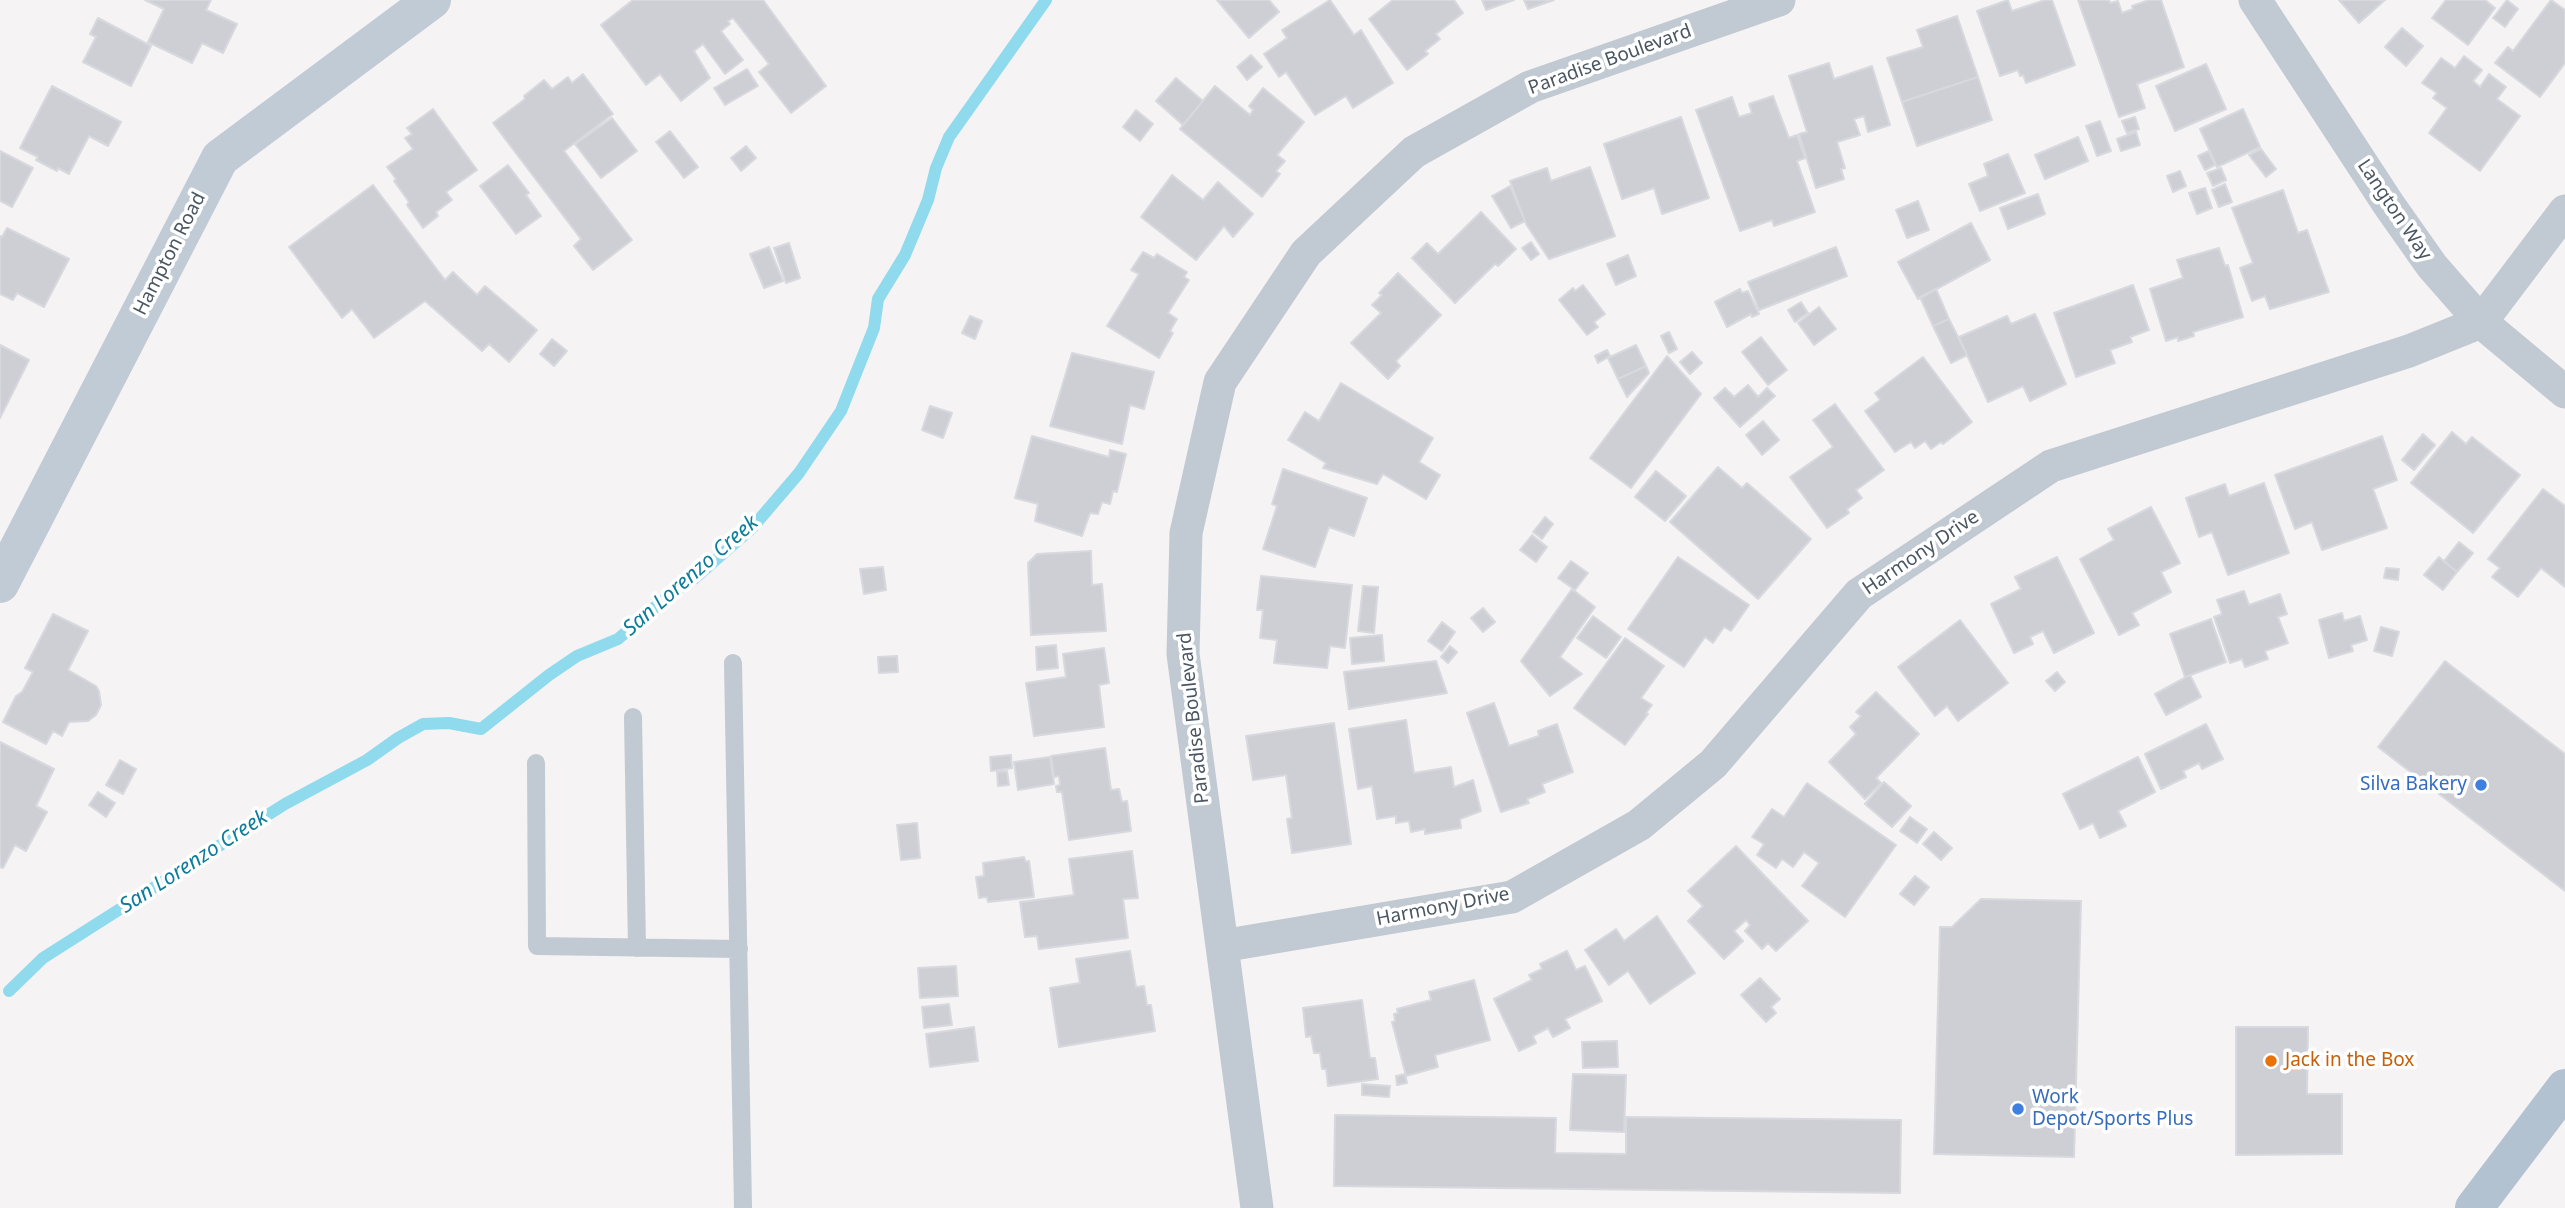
<!DOCTYPE html>
<style>
body{margin:0}
canvas{display:block;background:#f5f3f3}
</style>
<canvas width="2565" height="1208"></canvas>
<script>
const ctx = document.querySelector('canvas').getContext('2d');
ctx.lineJoin = 'round';
function trace(path, color, width, dash) { ctx.strokeStyle = color; ctx.lineWidth = width; ctx.lineCap = dash ? 'butt' : 'round'; ctx.setLineDash(dash || []); ctx.stroke(path); }
function fill(path, color) { ctx.fillStyle = color; ctx.fill(path, 'evenodd'); }
function write(font, color, halo, rows, align = 'center') {
  ctx.font = font + ' "Noto Sans",sans-serif'; ctx.lineWidth = 7; ctx.setLineDash([]); ctx.textBaseline = 'middle'; ctx.strokeStyle = halo; ctx.fillStyle = color; for (const [text, x, y, turn = 0] of rows) {
    ctx.save(); ctx.translate(x, y); ctx.rotate((+turn || 0) * Math.PI / 180); ctx.textAlign = isNaN(turn) ? turn : align; if (halo) ctx.strokeText(text, 0, 0); ctx.fillText(text, 0, 0); ctx.restore();
  }
}
trace(new Path2D(`
 M9,991L43,958L285,804L367,760L398,738L423,724L449,723L481,729L549,675L577,656L618,639L675,590L695,578L752,528L799,473L841,411L874,328L878,299L905,255L928,200L936,168L949,137L1046,0`), '#90daee', 12);
const building = new Path2D(`
 M145,0H211L206,10L237,24L223,53L202,43L192,63L148,42L164,9Z
 M633,0H763L826,86L791,113L759,72L769,64L733,18L728,21L730,24L721,31L743,60L725,74L703,44L694,51L710,78L681,101L660,74L646,85L601,25Z
 M1217,0H1269L1279,12L1249,38Z
 M1330,0L1354,35L1361,30L1393,83L1353,108L1346,96L1315,115L1286,72L1279,77L1264,54L1287,38L1282,30Z
 M1393,0H1454L1463,13L1436,34L1440,39L1425,51L1428,54L1407,70L1369,19Z
 M1482,0H1514L1486,10Z
 M1524,0H1554L1528,9Z
 M2008,0L2012,11L2045,0H2052L2075,65L2026,83L2023,75L2020,76L2018,70L2000,76L1977,11Z
 M2078,0H2109L2110,3L2118,1L2122,13L2133,9L2132,6L2149,0H2161L2184,67L2137,84L2145,108L2119,117Z
 M2339,0H2385L2359,23Z
 M2446,0H2485L2495,8L2468,45L2432,18Z
 M2507,0L2518,9L2505,27L2493,18Z
 M2551,0L2565,10V63L2540,97L2495,63L2508,47L2513,51Z
 M1957,16L1978,77L1902,102L1887,58L1923,47L1917,30Z
 M98,18L151,46L131,86L83,62L96,37L90,34Z
 M2402,28L2423,46L2406,66L2385,47Z
 M1251,55L1262,67L1247,80L1237,67Z
 M2464,56L2482,70L2473,81L2480,87L2489,74L2506,87L2497,99L2520,116L2480,171L2429,133L2447,108L2433,98L2437,93L2422,83L2441,58L2455,68Z
 M1829,63L1834,79L1872,66L1890,125L1868,132L1864,116L1854,119L1860,135L1837,142L1845,168L1841,169L1844,179L1816,188L1799,134L1807,132L1789,76Z
 M2206,64L2226,109L2175,131L2156,86Z
 M747,69L758,86L725,105L714,88Z
 M583,74L613,114L564,151L632,240L593,270L574,246L581,239L493,123L525,99L524,96L544,80L552,89L568,77L572,83Z
 M1978,77L1992,120L1917,146L1902,102Z
 M1176,78L1203,101L1183,125L1156,101Z
 M52,86L121,122L108,146L89,136L69,174L58,168L57,171L36,160L38,157L20,148Z
 M1215,86L1250,115L1253,110L1249,106L1263,88L1304,122L1277,155L1285,161L1276,171L1280,174L1262,197L1180,129Z
 M1773,96L1789,138L1797,135L1805,158L1797,161L1815,212L1774,226L1772,220L1740,231L1696,110L1732,97L1739,117L1752,113L1749,104Z
 M433,109L477,170L446,192L452,200L436,212L438,216L423,228L407,205L409,202L394,181L396,179L387,167L413,149L405,138L412,134L407,128Z
 M2243,109L2260,147L2217,167L2200,129Z
 M1136,110L1153,124L1140,141L1123,127Z
 M1681,117L1709,198L1662,214L1654,188L1622,199L1604,144Z
 M2135,117L2139,129L2127,133L2122,121Z
 M612,118L637,151L601,178L575,144Z
 M2100,121L2111,151L2097,156L2086,126Z
 M670,131L698,167L684,178L656,142Z
 M2136,132L2140,145L2121,151L2117,139Z
 M2078,137L2088,161L2045,179L2035,155Z
 M746,146L756,158L741,171L731,158Z
 M2261,149L2276,169L2266,177L2249,155Z
 M0,151L33,168L12,207L0,201Z
 M2209,151L2215,165L2205,170L2198,156Z
 M2008,154L2025,193L1980,211L1969,184L1988,176L1984,164Z
 M508,165L529,193L526,195L541,216L516,234L480,186Z
 M1590,167L1615,236L1549,259L1526,224L1510,181L1547,168L1551,181Z
 M2221,168L2226,180L2213,186L2207,173Z
 M2180,171L2186,186L2173,192L2167,176Z
 M1172,175L1203,200L1218,182L1253,214L1233,237L1224,226L1196,260L1141,217Z
 M2225,184L2232,202L2219,207L2212,190Z
 M373,185L445,280L453,272L477,295L485,286L537,330L509,362L489,344L482,351L425,301L374,338L352,309L342,318L289,247Z
 M1510,186L1525,221L1511,228L1492,196Z
 M2205,188L2212,208L2197,214L2189,193Z
 M2283,190L2298,233L2307,230L2329,292L2270,309L2265,296L2252,301L2240,268L2253,263L2232,208Z
 M2038,194L2045,214L2008,229L2000,208Z
 M1918,201L1929,230L1907,238L1896,210Z
 M1481,212L1516,249L1498,266L1495,264L1455,303L1412,258L1427,243L1438,254Z
 M1971,223L1990,260L1918,299L1898,262Z
 M7,228L69,259L44,307L17,293L13,300L0,294V236L2,237Z
 M1531,242L1539,254L1531,260L1522,248Z
 M789,243L800,278L786,283L774,248Z
 M769,247L783,281L764,288L750,254Z
 M1836,247L1847,276L1759,310L1748,282Z
 M2219,248L2225,266L2228,265L2243,317L2193,332L2194,336L2178,341V337L2166,341L2150,289L2183,278L2177,260Z
 M1143,252L1154,258L1157,254L1187,272L1184,277L1189,280L1168,313L1177,319L1170,331L1173,333L1159,358L1107,326L1139,274L1131,270Z
 M1628,255L1636,276L1616,285L1607,264Z
 M1398,273L1441,315L1396,361L1400,366L1388,379L1351,343L1381,313L1372,305L1382,295L1379,293Z
 M1583,285L1605,314L1594,322L1598,327L1587,335L1559,300L1573,288L1575,291Z
 M2133,285L2149,330L2130,337L2132,342L2110,350L2115,363L2076,377L2054,313Z
 M1740,289L1742,293L1748,291L1759,314L1752,317L1751,314L1727,327L1715,302Z
 M1936,289L1949,319L1933,326L1920,297Z
 M1801,302L1808,313L1795,322L1788,310Z
 M1819,307L1836,329L1814,345L1798,323Z
 M2035,314L2066,384L2030,401L2023,386L1988,402L1959,337L2007,316L2011,324Z
 M970,316L982,321L975,339L962,333Z
 M1949,319L1967,355L1951,363L1933,326Z
 M1669,332L1677,349L1669,353L1661,336Z
 M1761,337L1787,370L1768,385L1742,352Z
 M552,339L567,351L554,366L540,354Z
 M0,345L29,360L0,418Z
 M1636,345L1646,366L1618,379L1608,358Z
 M1607,350L1610,356L1598,363L1595,356Z
 M1692,352L1702,363L1690,374L1680,362Z
 M1072,353L1154,372L1144,409L1130,405L1122,444L1050,426Z
 M1667,356L1701,394L1631,488L1590,458Z
 M1923,357L1972,422L1943,444L1941,442L1931,449L1925,441L1915,448L1911,442L1895,452L1865,411L1880,400L1875,393Z
 M1646,366L1649,373L1627,397L1618,379Z
 M1341,383L1433,438L1419,462L1440,475L1426,499L1383,474L1377,484L1323,468L1326,463L1288,440L1305,412L1319,421Z
 M1748,385L1758,397L1767,388L1775,396L1740,427L1714,398L1725,388L1734,397Z
 M1835,404L1884,470L1856,490L1862,498L1847,509L1849,513L1827,528L1790,477L1833,447L1813,420Z
 M930,406L952,413L943,438L922,430Z
 M1763,421L1779,440L1762,455L1746,435Z
 M2452,432L2466,444L2472,437L2520,475L2473,533L2411,483Z
 M2423,434L2435,445L2414,470L2402,460Z
 M1032,436L1109,457L1110,450L1126,454L1117,492L1113,491L1110,504L1102,502L1098,514L1090,513L1082,536L1035,521L1038,504L1015,498Z
 M2382,436L2397,480L2373,489L2387,528L2322,550L2312,522L2295,529L2275,475Z
 M1718,467L1742,488L1747,483L1811,539L1758,599L1670,522Z
 M1283,469L1367,498L1354,536L1329,527L1315,567L1263,549L1277,506L1272,504Z
 M1656,471L1686,496L1665,521L1635,497Z
 M2264,483L2289,553L2228,575L2212,532L2199,537L2186,498L2225,484L2229,496Z
 M2543,489L2565,506V587L2541,568L2518,597L2492,577L2500,568L2488,559Z
 M2151,507L2180,563L2161,572L2171,592L2132,613L2139,625L2119,635L2080,559L2114,540L2108,529Z
 M1545,517L1553,524L1542,539L1533,532Z
 M1532,535L1547,547L1536,562L1520,550Z
 M2459,542L2473,553L2457,572L2444,561Z
 M1091,551L1092,585L1102,584L1106,631L1031,635L1028,563L1037,554Z
 M1678,557L1749,605L1731,631L1724,627L1713,643L1705,637L1684,667L1628,629Z
 M2057,557L2094,633L2054,653L2043,631L2030,637L2033,644L2014,653L1991,604L2021,589L2015,577Z
 M2439,557L2457,572L2443,590L2424,575Z
 M1571,561L1588,573L1575,590L1558,578Z
 M883,567L886,590L864,594L860,569Z
 M2386,568L2399,569L2398,580L2384,578Z
 M1261,576L1352,585L1345,648L1330,646L1327,668L1274,663L1277,640L1260,638L1263,610H1257Z
 M1363,586L1378,587L1374,633L1358,631Z
 M1572,589L1595,607L1560,657L1582,674L1550,696L1521,661Z
 M2244,591L2249,605L2280,594L2287,614L2278,617L2288,643L2265,651L2268,659L2245,667L2242,659L2230,663L2214,617L2222,614L2217,600Z
 M1483,608L1495,622L1483,632L1471,618Z
 M2342,613L2344,621L2360,616L2367,640L2351,645L2353,651L2329,658L2319,620Z
 M53,614L88,631L68,670L96,686L99,691L101,705L96,715L88,721L69,722L62,736L53,731L46,744L3,722L16,696L22,692L33,672L25,668Z
 M1593,616L1621,637L1606,658L1577,638Z
 M2211,619L2226,662L2185,677L2170,634Z
 M1960,620L2008,683L1958,721L1947,706L1935,716L1898,667Z
 M1442,622L1455,632L1442,651L1428,641Z
 M2381,627L2399,632L2392,656L2374,651Z
 M1382,635L1384,661L1352,664L1350,638Z
 M1625,638L1664,666L1641,698L1652,705L1646,713L1648,714L1625,745L1574,708Z
 M1056,645L1058,668L1037,670L1036,647Z
 M1450,646L1457,652L1448,663L1441,657Z
 M1104,648L1109,683L1099,685L1104,727L1034,736L1026,683L1066,677L1063,654Z
 M897,656L898,672L879,673L878,657Z
 M1436,661L1447,693L1349,709L1344,672Z
 M2445,661L2565,754V891L2378,747Z
 M2057,672L2065,682L2055,691L2046,681Z
 M2190,675L2201,697L2166,715L2155,694Z
 M1876,692L1919,734L1876,778L1881,783L1865,799L1829,762L1856,734L1850,727L1861,716L1856,712Z
 M1494,703L1509,746L1539,736L1538,731L1557,724L1573,772L1542,784L1545,792L1527,799L1529,803L1501,812L1467,713Z
 M1406,720L1414,773L1451,767L1454,787L1473,780L1481,811L1460,819L1461,828L1425,834V829L1411,832L1409,821L1396,823V816L1377,819L1372,786L1358,789L1349,729Z
 M1334,723L1351,844L1292,853L1287,819L1292,818L1286,775L1253,780L1246,736Z
 M2206,724L2223,759L2202,769L2199,763L2183,771L2186,777L2161,789L2145,754Z
 M0,742L54,769L36,806L47,812L26,851L15,845L3,868L0,867Z
 M1105,748L1111,790L1119,789L1122,802L1127,801L1131,831L1069,840L1062,792H1057L1056,786L1060,785L1059,776L1054,777L1051,756Z
 M1011,755L1012,768L991,771L990,757Z
 M1050,757L1054,784L1018,790L1014,762Z
 M2138,757L2155,792L2118,811L2126,826L2100,838L2093,823L2080,829L2063,794Z
 M120,760L136,769L123,794L106,785Z
 M1007,771L1009,785L998,786L997,772Z
 M1884,782L1911,806L1892,827L1865,804Z
 M1807,783L1896,845L1845,917L1802,886L1819,863L1804,852L1793,867L1782,859L1776,868L1757,855L1764,844L1752,837L1772,809L1784,817Z
 M98,792L115,803L106,817L89,805Z
 M1910,817L1927,829L1917,843L1900,831Z
 M917,823L920,858L901,860L897,825Z
 M1934,832L1952,848L1941,860L1923,844Z
 M1736,846L1808,921L1776,951L1768,943L1762,949L1745,931L1750,925L1746,920L1734,931L1743,941L1724,959L1688,921L1703,906L1688,891Z
 M1132,851L1138,898L1123,899L1128,938L1039,949L1037,936L1025,937L1020,902L1074,895L1069,859Z
 M1024,857L1026,862L1029,861L1034,897L988,902L987,897L979,898L976,877L984,876L983,863Z
 M1915,876L1929,887L1914,905L1900,894Z
 M1981,899L2081,901L2074,1157L1934,1154L1940,927H1952Z
 M1657,916L1695,973L1650,1004L1628,971L1609,985L1585,950L1616,929L1624,941Z
 M1130,951L1136,987L1144,986L1147,1005H1151L1155,1031L1059,1047L1050,988L1080,983L1076,959Z
 M1567,951L1576,970L1585,966L1602,1001L1565,1019L1570,1028L1553,1037L1548,1028L1533,1036L1536,1043L1519,1051L1494,999L1532,980L1529,975L1542,969L1540,964Z
 M956,966L958,996L920,998L918,968Z
 M1760,978L1780,999L1771,1007L1776,1013L1766,1022L1741,995Z
 M1474,980L1490,1040L1435,1055L1438,1067L1406,1076L1392,1022L1395,1021L1394,1014L1398,1013L1397,1009L1431,1000L1429,992Z
 M1362,1000L1370,1058H1375L1378,1079L1328,1086L1326,1069H1322L1320,1053H1314L1311,1036L1306,1037L1303,1008Z
 M949,1004L952,1025L924,1028L922,1007Z
 M974,1027L978,1061L930,1067L926,1034Z
 M2236,1027H2308L2307,1094H2342V1154L2236,1155Z
 M1617,1041L1618,1067L1583,1068L1582,1042Z
 M1405,1074L1407,1083L1397,1085L1396,1076Z
 M1573,1074L1626,1075L1624,1132L1570,1130Z
 M1362,1084L1390,1086L1389,1097L1362,1095Z
 M1335,1115L1556,1118L1555,1153L1626,1154V1117L1901,1120L1900,1193L1334,1186Z`);
fill(building, '#cdcfd5');
trace(building, '#d7d9de', 2);
trace(new Path2D(`
 M733,663L743,1208
 M633,717L637,948
 M536,763L537,946L739,949`), '#c1cad2', 18);
trace(new Path2D(`
 M2255,0L2389,205L2432,266L2481,322L2565,392
 M1222,946L1512,897L1639,825L1713,764L1859,594L2051,466L2409,351L2481,322L2565,211
 M1257,1208L1183,654L1186,533L1220,382L1306,253L1414,152L1530,87L1779,0`), '#c1cad2', 33);
trace(new Path2D(`
 M0,584L220,158L432,0`), '#c1cbd6', 38);
trace(new Path2D(`
 M2474,1208L2565,1088`), '#b3c2d1', 38);
for (const [x, y, r, color] of [
 [2481,785,7,"#3f7fe0"],
 [2271,1061,7,"#e8710a"],
 [2018,1109,7,"#3f7fe0"]
]) { const dot = new Path2D(); dot.arc(x, y, r, 0, 2 * Math.PI); ctx.fillStyle = color; ctx.fill(dot); trace(dot, '#fff', 2.5); }
write('19px', '#4a5661', '#fff', [
 ["Paradise Boulevard",1610,60,-20],
 ["Langton Way",2394,210,56],
 ["Hampton Road",170,254,-63],
 ["Harmony Drive",1921,553,-34],
 ["Paradise Boulevard",1194,718,-96],
 ["Harmony Drive",1443,907,-11]
]);
write('19px', '#366cbe', '#fff', [
 ["Silva Bakery",2467,785],
 ["Work",2032,1098,"left"],
 ["Depot/Sports Plus",2032,1120,"left"]
], 'right');
write('19px', '#c56008', '#fff', [
 ["Jack in the Box",2285,1061]
], 'left');
write('italic 21px', '#0c7c9b', '#fff', [
 ["San Lorenzo Creek",691,576,-41],
 ["San Lorenzo Creek",194,862,-33]
]);
</script>
